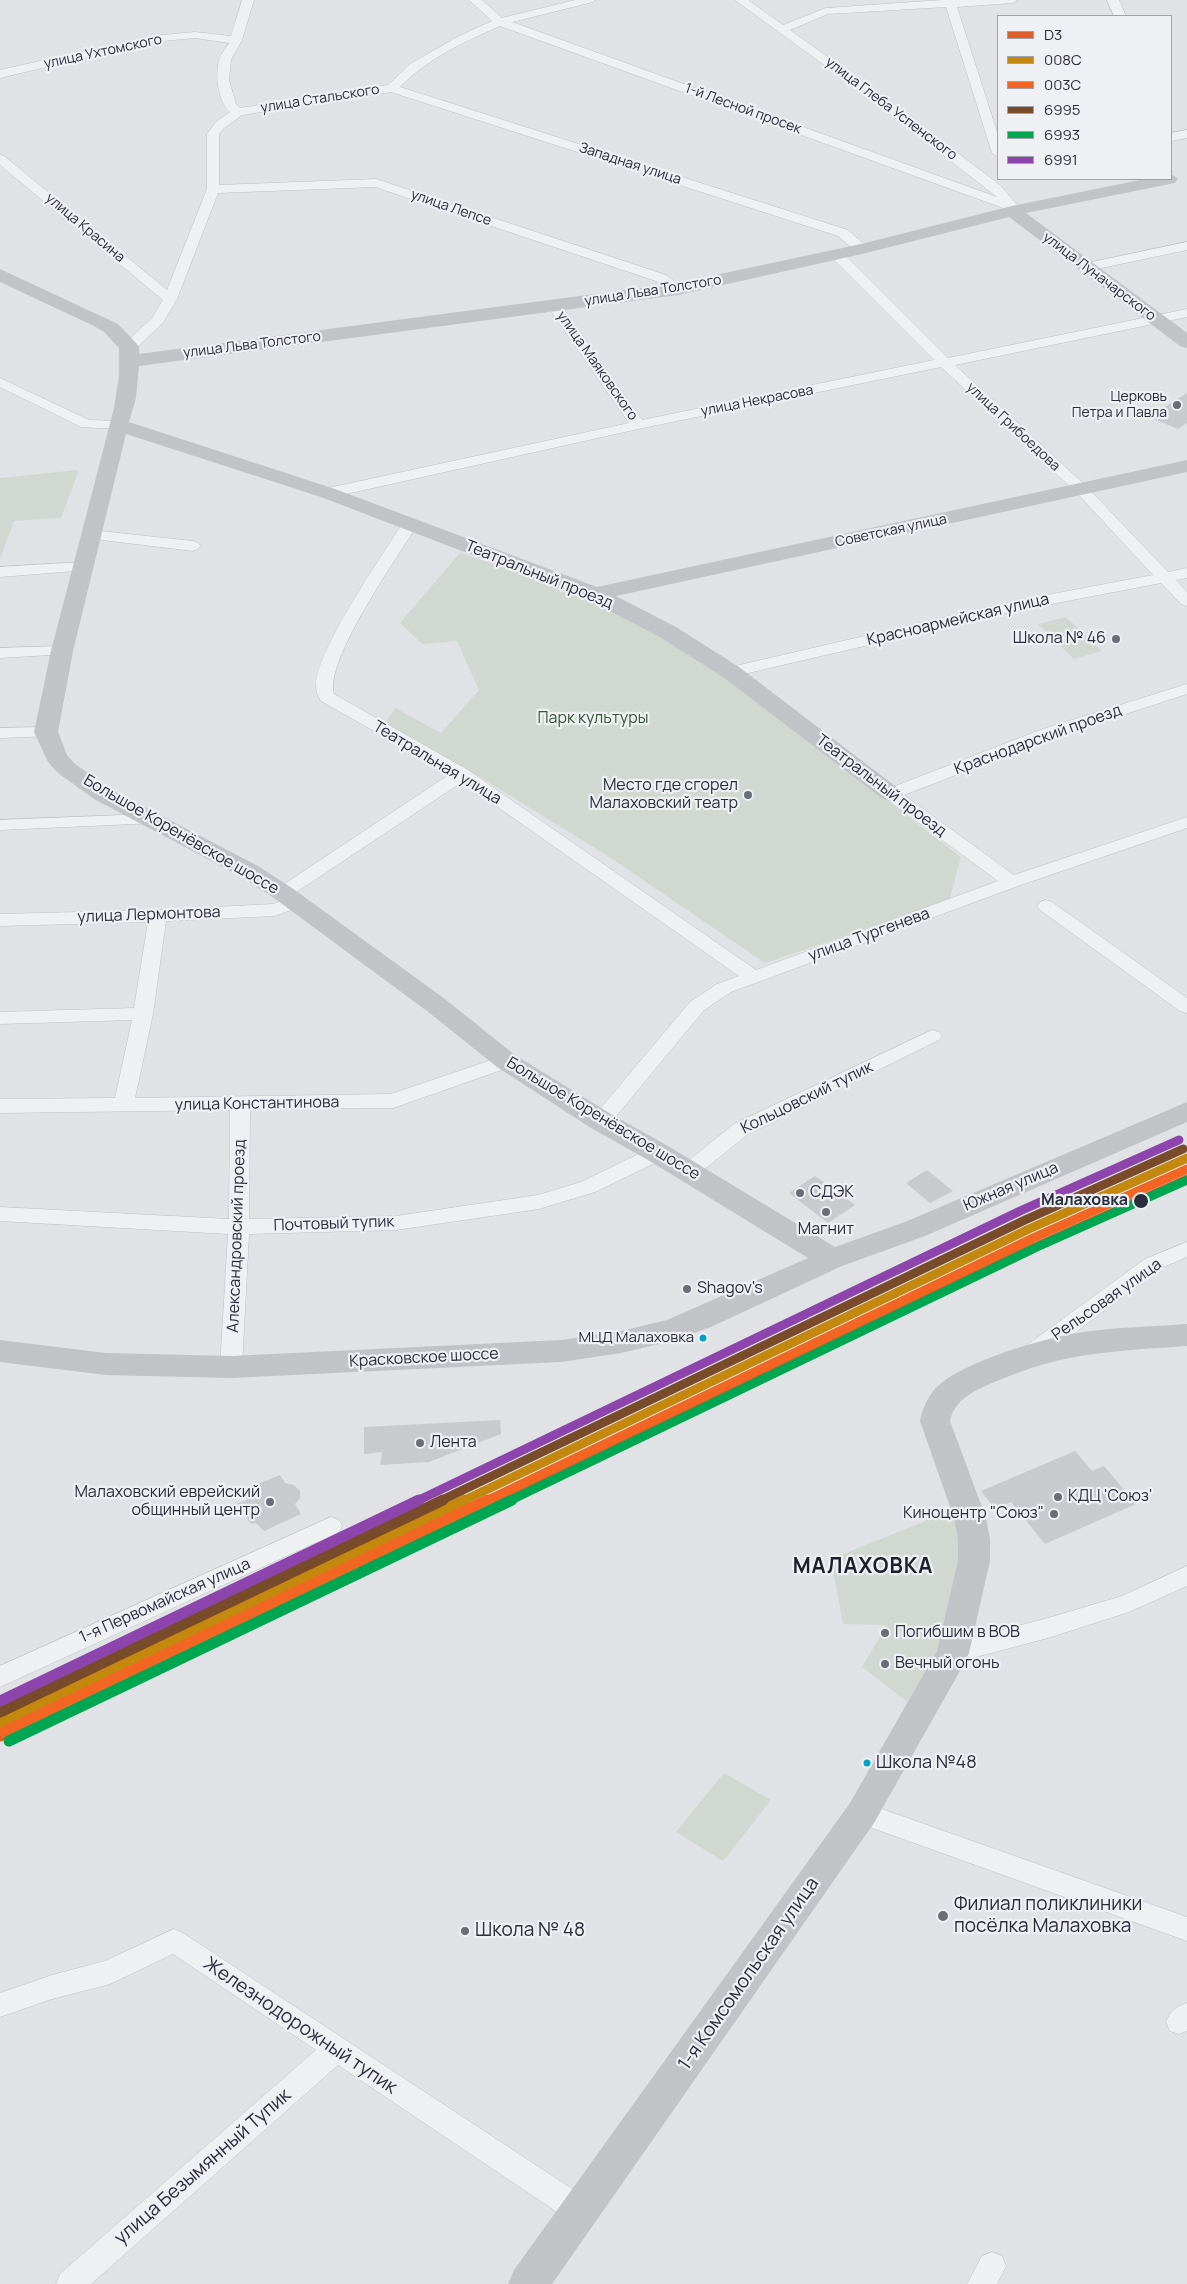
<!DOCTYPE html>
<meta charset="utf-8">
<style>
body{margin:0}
#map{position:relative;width:1187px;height:2284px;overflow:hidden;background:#e0e2e5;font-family:Manrope,sans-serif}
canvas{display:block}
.legend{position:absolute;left:997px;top:15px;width:175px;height:165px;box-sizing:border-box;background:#eef0f4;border:1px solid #9fa2aa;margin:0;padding:6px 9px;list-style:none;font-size:15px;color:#292e3b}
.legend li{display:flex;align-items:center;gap:10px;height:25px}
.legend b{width:25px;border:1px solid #9fa2aa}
</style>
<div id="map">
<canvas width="1187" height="2284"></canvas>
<ul class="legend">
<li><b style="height:6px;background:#e15d29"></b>D3</li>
<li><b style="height:6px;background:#c4880f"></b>008С</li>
<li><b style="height:6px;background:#f26522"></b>003С</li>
<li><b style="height:6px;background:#7a4b2a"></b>6995</li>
<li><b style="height:6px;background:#00a651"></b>6993</li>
<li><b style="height:6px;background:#8e44ad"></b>6991</li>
</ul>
</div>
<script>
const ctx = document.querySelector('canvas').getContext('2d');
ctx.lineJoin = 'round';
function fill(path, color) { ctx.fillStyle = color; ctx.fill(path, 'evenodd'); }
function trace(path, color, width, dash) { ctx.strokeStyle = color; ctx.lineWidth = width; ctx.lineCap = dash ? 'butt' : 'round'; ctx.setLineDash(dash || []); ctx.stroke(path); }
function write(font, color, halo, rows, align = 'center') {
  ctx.font = font + ' Manrope,sans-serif'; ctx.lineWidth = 4.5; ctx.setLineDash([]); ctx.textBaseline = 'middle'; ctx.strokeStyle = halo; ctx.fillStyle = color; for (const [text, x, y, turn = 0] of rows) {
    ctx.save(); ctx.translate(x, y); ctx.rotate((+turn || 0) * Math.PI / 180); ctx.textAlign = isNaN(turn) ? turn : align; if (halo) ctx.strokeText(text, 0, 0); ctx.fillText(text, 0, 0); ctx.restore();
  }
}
fill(new Path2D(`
 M79,470L61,518L14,521L0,559V478Z
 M460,553L571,589L647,624L729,679L961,857L949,901L765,963L611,858L485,780L384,725L395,708L441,733L479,690L457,641L422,644L400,623Z
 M1066,617L1102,651L1074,659L1038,624Z
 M953,1510L962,1556L945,1648L913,1706L862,1667L887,1625L843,1624L831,1559Z
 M724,1773L771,1800L723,1861L676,1832Z`), '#d0d8d1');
fill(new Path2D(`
 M1187,393V423L1178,429L1149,417Z
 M927,1170L953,1191L930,1203L906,1183Z
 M815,1176L855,1205L828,1223L789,1193Z
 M500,1420L501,1434L429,1462L380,1465L382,1452L364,1454V1427Z
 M1075,1451L1092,1471L1104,1466L1136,1504L1045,1544L1011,1502L995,1509L981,1491Z
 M280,1475L285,1483L294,1485L300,1491V1498L295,1504L301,1514L264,1531L256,1523L251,1524L236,1504L247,1500L241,1491Z`), '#c8cacd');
const street = new Path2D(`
 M242,0H254L242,40L231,60L229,80L236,104L240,108L388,85L410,64L459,36L492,21L469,0H482L502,18L575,0H595L593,2L512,22L997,197L879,105L735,0H748L783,25L826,8L943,0H1018L1012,3L957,7L998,135V157L992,153L946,7L828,14L790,30L887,99L1001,186L1019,207L1018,211L1012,215L1007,214L1006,209L500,26C464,42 428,58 400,87L848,230L869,249L862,253L857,252L838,236L391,92L242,115L224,128L219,134V185L376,179L666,275L685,289L683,292H673L656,281L375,187L218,193L177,299L163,323L134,350H124L122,347L124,344L152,318L163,300L0,165V155L4,156L167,290L207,189V134L216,122L230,112C218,102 215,75 219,60C221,54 226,48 229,43L195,38L152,42L0,78V70L152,36L195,32L231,36Z
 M1107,0H1119L1126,16H1114Z
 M1187,130V138L1171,141V133Z
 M1187,242V250L1087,271L1080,267L1087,263Z
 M837,251L842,252L948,358L1187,309V317L955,365L1087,487L1168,572L1187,568V578L1176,580L1187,592V606L1181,604L1161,583L1015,611L731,677L725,675L723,672L725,669L731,667L1015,601L1153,575L1077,493L941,367L638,429L328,498L323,496L320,493L323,490L328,488L629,423L548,307L555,303L560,304L642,420L934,360L832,258L830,255Z
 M0,378L89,420L118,421L125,425L118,429L81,427L0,387Z
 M410,519L415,521L418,524C398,556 324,661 334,694L468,770L756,970L998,881L885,798L882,794L885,790L1040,730L1187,684V694L1052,738L904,795L1014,875L1187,817V828L1018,886L731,992L704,1010L608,1126L601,1128L594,1126L591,1121L594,1116L690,1002L717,984L739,976L462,782L289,897L283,899L277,897L274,893L277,889L450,774L321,701C318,696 316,691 316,686C315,652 382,556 402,524L405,521Z
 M91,530L193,541L198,543L201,546L198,549L193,551L86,538L83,535L86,532Z
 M82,562L88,564L90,567L88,570L0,577V567Z
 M62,646L68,648L70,651L68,654L0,658V648Z
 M46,727L52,728L54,732L52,736L0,738V728Z
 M150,814L156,815L159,819L156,823L0,830V820Z
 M296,896L302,898L305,902L302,906L275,916L166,921L153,1014L135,1098L391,1094L506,1055L513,1056L516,1061L513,1066L393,1108L250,1109L249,1219L396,1216L538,1195L581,1182L651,1148L658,1146L665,1148L668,1153L665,1158L595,1192L539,1209L396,1230L249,1234L242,1367L239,1373L231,1375L223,1373L220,1367L228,1234L0,1221V1207L229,1219L230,1110L0,1113V1099L115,1098L132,1020L0,1024V1012L134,1008L148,922L0,926V914L158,910L273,904Z
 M1046,900L1052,902L1187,998V1013L1180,1011L1040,910L1037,906L1040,902Z
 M932,1030L939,1032L942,1036L939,1040L748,1134L696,1176L689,1178L682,1176L679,1171L682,1166L734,1124Z
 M1187,1242V1257L1159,1269L1039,1360L1031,1362L1023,1360L1020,1354L1023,1348L1145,1259Z
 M331,1517L339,1520L342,1526L339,1532L0,1687V1666Z
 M1187,1566V1586L1129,1612L1048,1638L953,1663L945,1660L941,1653L945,1646L953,1643L1048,1618L1122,1596Z
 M862,1802L1187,1917V1941L853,1821L849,1813L853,1805Z
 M174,1929L183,1933L592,2202L596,2212L592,2222L582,2226L572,2222L338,2065L91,2284H56L60,2274L316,2050L173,1954L110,1984L52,1999L0,2017V1993L52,1975L105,1961Z
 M1187,2003V2031L1179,2034L1170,2031L1166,2022C1170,2011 1176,2007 1187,2003Z
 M992,2252L1002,2256L1006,2266L997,2284H967L982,2256Z`);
trace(street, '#bec0c3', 1);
fill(street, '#eff0f2');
fill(new Path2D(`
 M1171,174L1178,179L1175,183L1026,213L1187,333V348L1180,346L1009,217L862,254L678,295L139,366L136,398L129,422L335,489L597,587L1187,460V472L616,596L676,627L739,667L899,789L903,794L899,799L891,801L883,799L723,677L660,637L587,599L321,497L126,434L73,651L58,732L67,755L74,763L110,789L258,866L292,888L445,999L515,1055L611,1114L668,1146L835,1247L905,1222L1187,1102V1122L925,1236L842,1266L711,1327L672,1341L621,1353L561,1362L231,1378L106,1375L0,1362V1340L106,1353L231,1356L561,1340L621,1331L667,1320L808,1258L648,1160L591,1128L497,1067L427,1011L274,898L240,876L94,799L58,773L48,762L34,732L51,651L114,408L119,376V348L104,332L94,326L0,282V269L118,324L136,343L139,347V354L678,283L861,244L1012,206L1145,179H1171Z
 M1187,1324V1346C1117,1351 1063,1352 997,1381C977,1389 955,1398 950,1421L986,1518L990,1539V1561L969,1653L965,1662L874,1823L552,2284H508L514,2270L850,1803L937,1651L958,1561V1539L954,1518L920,1421C922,1410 927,1399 934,1390C958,1363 1041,1339 1077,1333C1113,1327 1150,1327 1187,1324Z`), '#c1c3c7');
trace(new Path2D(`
 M492,1501L853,1328L1187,1179`), '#e15d29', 9);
trace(new Path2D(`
 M0,1736L494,1500`), '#e15d29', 11);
trace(new Path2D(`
 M463,1501L1029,1229L1187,1158`), '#c4880f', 9);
trace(new Path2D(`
 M0,1723L465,1500`), '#c4880f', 11);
trace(new Path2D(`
 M486,1501L1033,1238L1187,1169`), '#f26522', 9);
trace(new Path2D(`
 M4,1732L488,1500`), '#f26522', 11);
trace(new Path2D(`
 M440,1501L1025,1220L1183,1149`), '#7a4b2a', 9);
trace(new Path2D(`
 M0,1712L443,1500`), '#7a4b2a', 11);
trace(new Path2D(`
 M509,1501L1037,1247L1187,1180`), '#00a651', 9);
trace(new Path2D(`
 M9,1741L512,1500`), '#00a651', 11);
trace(new Path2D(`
 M417,1501L1020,1211L1179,1140`), '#8e44ad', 9);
trace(new Path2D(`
 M0,1701L419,1500`), '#8e44ad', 11);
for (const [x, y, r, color] of [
 [1177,405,5,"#696d76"],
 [1116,639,5,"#696d76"],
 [748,795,5,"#696d76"],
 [800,1193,5,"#696d76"],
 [1141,1201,8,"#292e3b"],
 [826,1212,5,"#696d76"],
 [687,1289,5,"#696d76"],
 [703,1338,4.5,"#02a3c7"],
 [420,1443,5,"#696d76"],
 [1058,1497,5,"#696d76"],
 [270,1502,5,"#696d76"],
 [1054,1514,5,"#696d76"],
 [885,1633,5,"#696d76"],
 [885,1664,5,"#696d76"],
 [867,1763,4.5,"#02a3c7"],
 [943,1916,6,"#696d76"],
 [465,1931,5,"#696d76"]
]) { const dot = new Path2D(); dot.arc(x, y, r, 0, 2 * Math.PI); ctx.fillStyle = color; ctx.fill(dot); trace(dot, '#eef0f4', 2); }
write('14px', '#292e3b', '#eef0f4', [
 ["улица Ухтомского",103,52,-12],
 ["улица Стальского",320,99,-9],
 ["1-й Лесной просек",743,109,20],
 ["улица Глеба Успенского",891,109,37],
 ["Западная улица",630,164,18],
 ["улица Лепсе",451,208,19],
 ["улица Красина",85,228,40],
 ["улица Луначарского",1099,277,37],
 ["улица Льва Толстого",653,291,-9],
 ["улица Льва Толстого",252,345,-7],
 ["улица Маяковского",597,366,55],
 ["улица Некрасова",757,401,-11],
 ["улица Грибоедова",1013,427,43],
 ["Советская улица",891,531,-12]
]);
write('14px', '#292e3b', '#eef0f4', [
 ["Церковь",1167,397],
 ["Петра и Павла",1167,413]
], 'right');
write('15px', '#292e3b', '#eef0f4', [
 ["МЦД Малаховка",694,1338]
], 'right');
write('16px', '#292e3b', '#eef0f4', [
 ["Театральный проезд",539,575,22],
 ["Красноармейская улица",958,620,-13],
 ["Краснодарский проезд",1038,740,-20],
 ["Театральная улица",437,763,31],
 ["Театральный проезд",881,786,37],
 ["Большое Коренёвское шоссе",181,835,30],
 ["улица Лермонтова",149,915,-2],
 ["улица Тургенева",869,935,-20],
 ["Кольцовский тупик",807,1098,-26],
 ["улица Константинова",257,1104,-1],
 ["Большое Коренёвское шоссе",603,1119,31],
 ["Южная улица",1011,1187,-23],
 ["Почтовый тупик",334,1224,-2],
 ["Александровский проезд",237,1236,-88],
 ["Рельсовая улица",1107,1300,-35],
 ["Красковское шоссе",424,1358,-3],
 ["1-я Первомайская улица",165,1601,-24]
]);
write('16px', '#292e3b', '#eef0f4', [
 ["Школа № 46",1106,639,"right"],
 ["Место где сгорел",738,786,"right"],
 ["Малаховский театр",738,804,"right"],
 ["СДЭК",810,1193],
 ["Магнит",826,1230,"center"],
 ["Shagov's",697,1289],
 ["Лента",430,1443],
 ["Малаховский еврейский",260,1493,"right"],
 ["общинный центр",260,1511,"right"],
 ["КДЦ 'Союз'",1068,1497],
 ["Киноцентр \"Союз\"",1044,1514,"right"],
 ["Погибшим в ВОВ",895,1633],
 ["Вечный огонь",895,1664]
], 'left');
write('16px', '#3b5538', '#eef0f4', [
 ["Парк культуры",593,719]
]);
write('bold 16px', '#292e3b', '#eef0f4', [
 ["Малаховка",1128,1201]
], 'right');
write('18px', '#292e3b', '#eef0f4', [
 ["Школа №48",876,1763]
], 'left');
write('19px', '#292e3b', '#eef0f4', [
 ["Филиал поликлиники",954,1905],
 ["посёлка Малаховка",954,1927],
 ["Школа № 48",475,1931]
], 'left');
write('19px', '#292e3b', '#eef0f4', [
 ["1-я Комсомольская улица",749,1974,-55],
 ["Железнодорожный тупик",300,2026,34],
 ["улица Безымянный Тупик",203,2167,-41]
]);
ctx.letterSpacing = '1px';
write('bold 21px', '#1c202c', '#eef0f4', [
 ["МАЛАХОВКА",863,1567]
]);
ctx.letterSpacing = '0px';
</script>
